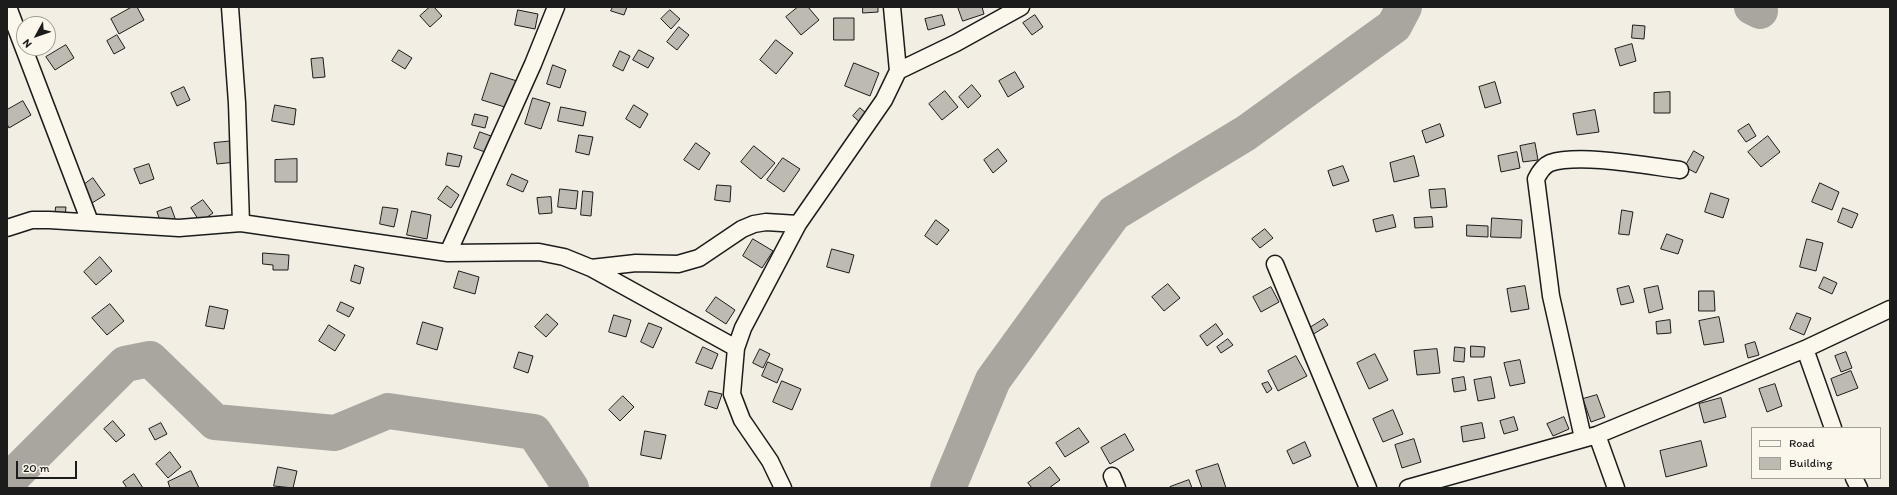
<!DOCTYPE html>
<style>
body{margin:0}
#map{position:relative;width:1897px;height:495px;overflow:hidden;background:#f2eee4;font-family:Itim,sans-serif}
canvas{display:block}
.frame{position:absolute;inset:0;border:8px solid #1c1c1c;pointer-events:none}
.legend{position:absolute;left:1751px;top:427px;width:130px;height:52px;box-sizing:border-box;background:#fbf7ec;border:1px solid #a29f99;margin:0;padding:5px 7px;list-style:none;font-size:12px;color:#1c1c1c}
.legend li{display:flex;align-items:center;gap:8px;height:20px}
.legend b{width:20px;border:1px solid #a29f99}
.north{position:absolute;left:16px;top:16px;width:40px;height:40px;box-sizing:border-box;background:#fbf7ec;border:1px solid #a29f99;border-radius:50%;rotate:230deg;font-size:11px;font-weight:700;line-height:16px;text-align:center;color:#1c1c1c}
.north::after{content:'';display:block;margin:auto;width:14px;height:18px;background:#1c1c1c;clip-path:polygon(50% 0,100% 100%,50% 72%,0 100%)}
.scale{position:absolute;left:16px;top:461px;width:61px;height:18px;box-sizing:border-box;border:2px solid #1c1c1c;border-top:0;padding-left:5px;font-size:12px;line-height:14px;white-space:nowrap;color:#1c1c1c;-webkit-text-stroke:3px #fbf7ec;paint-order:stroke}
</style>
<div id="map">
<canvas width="1897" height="495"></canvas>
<div class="frame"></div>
<ul class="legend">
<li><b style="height:5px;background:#fbf7ec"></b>Road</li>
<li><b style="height:11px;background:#bdbab1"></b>Building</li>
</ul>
<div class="north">N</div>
<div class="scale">20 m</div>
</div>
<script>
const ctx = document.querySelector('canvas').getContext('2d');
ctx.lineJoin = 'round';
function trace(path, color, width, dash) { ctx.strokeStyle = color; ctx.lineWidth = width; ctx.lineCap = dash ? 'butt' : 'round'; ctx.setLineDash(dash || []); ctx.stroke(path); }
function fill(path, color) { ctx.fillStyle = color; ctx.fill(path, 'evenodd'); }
trace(new Path2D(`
 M1752,7L1760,11
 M7,482L125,364L150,359L215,422L335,433L388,411L534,432L571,488
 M948,488L993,380L1114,213L1246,133L1394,26L1404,7`), '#a9a6a0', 36);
const building = new Path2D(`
 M132,7H137L144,20L119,34L111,19Z
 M430,7H434L442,16L430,27L420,16Z
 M613,7H627L624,15L611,11Z
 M798,7H808L819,20L801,35L786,17Z
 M863,7H878V12L863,13Z
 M958,7H982L984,14L963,21Z
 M518,10L538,14L535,29L515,25Z
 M670,10L680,19L671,29L661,19Z
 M942,15L945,25L928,30L925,19Z
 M1035,15L1043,27L1032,35L1023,23Z
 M834,18H854V40H834Z
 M1633,25L1645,26L1644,39L1632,38Z
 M679,27L689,35L677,50L667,42Z
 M117,35L125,48L114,54L107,41Z
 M776,40L793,53L776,74L760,60Z
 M1632,44L1636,61L1620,66L1615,49Z
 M66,45L74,58L55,70L46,57Z
 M399,50L412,58L405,69L392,61Z
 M639,50L654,58L648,68L633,60Z
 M620,51L630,56L623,71L613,66Z
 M323,58L325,77L313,78L311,59Z
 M854,63L879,73L870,96L845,86Z
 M553,65L566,70L560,88L547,84Z
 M1015,72L1024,87L1008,97L999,81Z
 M491,73L517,81L508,108L482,100Z
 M1495,82L1501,103L1485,108L1479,87Z
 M972,85L981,96L968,108L959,97Z
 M184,87L190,100L177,106L171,93Z
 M945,91L958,107L942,120L929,104Z
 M1670,92V113H1654V93Z
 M533,98L550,103L541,129L525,124Z
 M23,101L31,115L9,128L7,124V110Z
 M275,105L296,109L294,125L272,121Z
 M634,105L648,114L640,128L626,119Z
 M561,107L586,112L583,126L558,121Z
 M860,108L871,117L863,125L853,116Z
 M1595,110L1599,132L1577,135L1573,114Z
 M475,114L488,117L485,128L472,125Z
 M1440,124L1444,136L1426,143L1422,131Z
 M1749,124L1756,136L1746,142L1738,131Z
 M480,132L491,136L485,152L474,148Z
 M579,135L593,137L589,155L576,152Z
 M1768,136L1780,152L1761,167L1748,152Z
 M234,141L236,162L217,164L214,143Z
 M696,143L710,153L699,170L684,160Z
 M1535,143L1538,160L1523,162L1520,146Z
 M754,146L775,163L761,179L741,162Z
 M998,149L1007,161L993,173L984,160Z
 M1694,151L1704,157L1696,173L1685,167Z
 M1517,152L1520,168L1501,172L1498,156Z
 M448,153L462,156L459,167L446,165Z
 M1414,156L1419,176L1394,182L1390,163Z
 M783,158L800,169L784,192L767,180Z
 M297,159V182H275V160Z
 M149,164L154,179L140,184L134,169Z
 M1343,166L1349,181L1333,186L1328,171Z
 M512,174L528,181L523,192L507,185Z
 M93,178L105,195L92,203L81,187Z
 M1820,183L1839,192L1832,210L1812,202Z
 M717,185L731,186L730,202L715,200Z
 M447,186L459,195L451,208L438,199Z
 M560,189L578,191L576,209L558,207Z
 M1445,189L1447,207L1431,208L1429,190Z
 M583,191L593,192L591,216L581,215Z
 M1711,193L1729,199L1723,218L1705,212Z
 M551,197L552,213L539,214L537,198Z
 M203,200L213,213L200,222L191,208Z
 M56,207H66L65,218L55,217Z
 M171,207L176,221L162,226L157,212Z
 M383,207L398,209L394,227L380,224Z
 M1843,208L1858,214L1852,228L1838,222Z
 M1622,210L1633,212L1629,235L1619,234Z
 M412,211L431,215L427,239L407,235Z
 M1393,215L1396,227L1376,232L1373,220Z
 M1432,217L1433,227L1415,228L1414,218Z
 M1492,218L1522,220L1521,238L1491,237Z
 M936,220L949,230L937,245L925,236Z
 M1467,225L1488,226V237L1467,236Z
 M1265,229L1273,238L1260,248L1252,239Z
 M1667,234L1683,240L1678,254L1661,249Z
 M753,239L773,251L762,268L743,256Z
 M1807,239L1823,243L1816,271L1800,267Z
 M832,249L854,255L849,273L827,267Z
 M263,253L289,255L288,270H273V265L263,264Z
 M100,257L112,271L96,285L84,272Z
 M355,265L364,268L360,284L351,281Z
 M459,271L479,277L475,294L454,288Z
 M1824,277L1837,283L1832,294L1819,288Z
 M1168,284L1180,298L1164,311L1152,297Z
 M1525,286L1529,309L1511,312L1507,289Z
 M1629,286L1634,302L1621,305L1617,289Z
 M1658,286L1663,309L1649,313L1644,289Z
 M1271,287L1279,302L1261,312L1253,297Z
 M1699,291H1714L1715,311H1699Z
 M716,297L735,310L726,324L706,311Z
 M341,302L354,308L349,317L337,311Z
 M110,304L124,321L107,335L92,318Z
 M210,306L228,310L224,329L206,326Z
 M1797,313L1811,318L1804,335L1790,329Z
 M547,314L558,324L546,337L535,327Z
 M614,315L631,320L626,337L609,332Z
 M1719,317L1724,342L1704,345L1699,321Z
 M1324,319L1328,325L1312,335L1308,329Z
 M1670,320L1671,333L1657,334L1656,322Z
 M423,322L443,328L437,350L417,344Z
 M649,323L662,328L653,348L641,342Z
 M1216,324L1223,334L1207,346L1200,336Z
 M329,325L345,335L335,351L319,341Z
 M1228,339L1233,345L1221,353L1217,347Z
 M1755,342L1759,355L1748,358L1745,345Z
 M1471,346L1485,347L1484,357H1471Z
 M703,347L718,354L712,369L696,363Z
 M1455,347L1465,348L1464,362L1454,361Z
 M760,349L770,354L763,368L753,363Z
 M1437,349L1440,373L1417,375L1414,351Z
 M519,352L533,356L528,373L514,368Z
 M1846,352L1852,368L1841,372L1835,356Z
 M1375,354L1388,380L1369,389L1357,363Z
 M1296,356L1307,376L1278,391L1268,371Z
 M1520,360L1525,383L1510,386L1504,363Z
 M768,362L783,369L777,383L762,376Z
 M1851,371L1858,388L1837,396L1831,379Z
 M1464,377L1466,390L1454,392L1452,379Z
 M1491,377L1495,398L1478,401L1474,380Z
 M782,381L801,389L792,410L773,402Z
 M1268,382L1272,389L1267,393L1262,384Z
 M1775,384L1782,406L1767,412L1759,389Z
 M709,391L722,394L717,409L705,405Z
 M1597,395L1605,417L1591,422L1583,399Z
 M623,396L634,407L620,421L609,410Z
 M1721,398L1726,417L1704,423L1699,404Z
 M1393,410L1403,434L1383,442L1373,419Z
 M1514,417L1518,430L1504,434L1500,421Z
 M1564,417L1569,429L1553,436L1547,424Z
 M113,421L125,435L116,442L104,429Z
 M161,423L167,434L155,440L149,429Z
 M1482,423L1485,438L1463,442L1461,427Z
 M1079,428L1089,442L1065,457L1056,443Z
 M645,431L666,435L661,459L641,455Z
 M1125,434L1134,450L1110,464L1101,448Z
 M1414,439L1421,462L1402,468L1395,445Z
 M1701,441L1707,466L1666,477L1660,451Z
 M1305,442L1311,456L1293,464L1287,451Z
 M170,452L181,467L168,478L156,464Z
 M1218,464L1226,488H1202L1196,471Z
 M278,467L297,471L293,488L274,486Z
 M1050,467L1060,480L1049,488H1032L1028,483Z
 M191,471L199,488H170L168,482Z
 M134,474L143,488H127L123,482Z
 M1189,480L1192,488H1170V487Z`);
fill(building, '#bdbab1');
trace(building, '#1c1c1c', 1);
const minor = new Path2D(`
 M8,7L90,222
 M230,7L237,103L241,223
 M898,71L956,43L1021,7
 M7,228L32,220H49L179,228L241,223L448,253L539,252L564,257L591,268L736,348
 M448,253L533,64L556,7
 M1275,264L1368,488
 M591,268L636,263L678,264L699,258L742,229L754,224L766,222L798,224
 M1805,349L1833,428
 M1597,435L1616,488
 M1583,438L1551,296L1536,179C1539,173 1543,166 1550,163C1580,153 1648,166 1680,170
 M1112,476L1117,488
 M1854,478L1859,488
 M783,488L770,461L742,420L732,394L736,348L743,328L798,224L884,100L898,71L892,7
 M1408,488L1597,435L1805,349L1890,309`);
trace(minor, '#1c1c1c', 19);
trace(minor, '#fbf7ec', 16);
</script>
